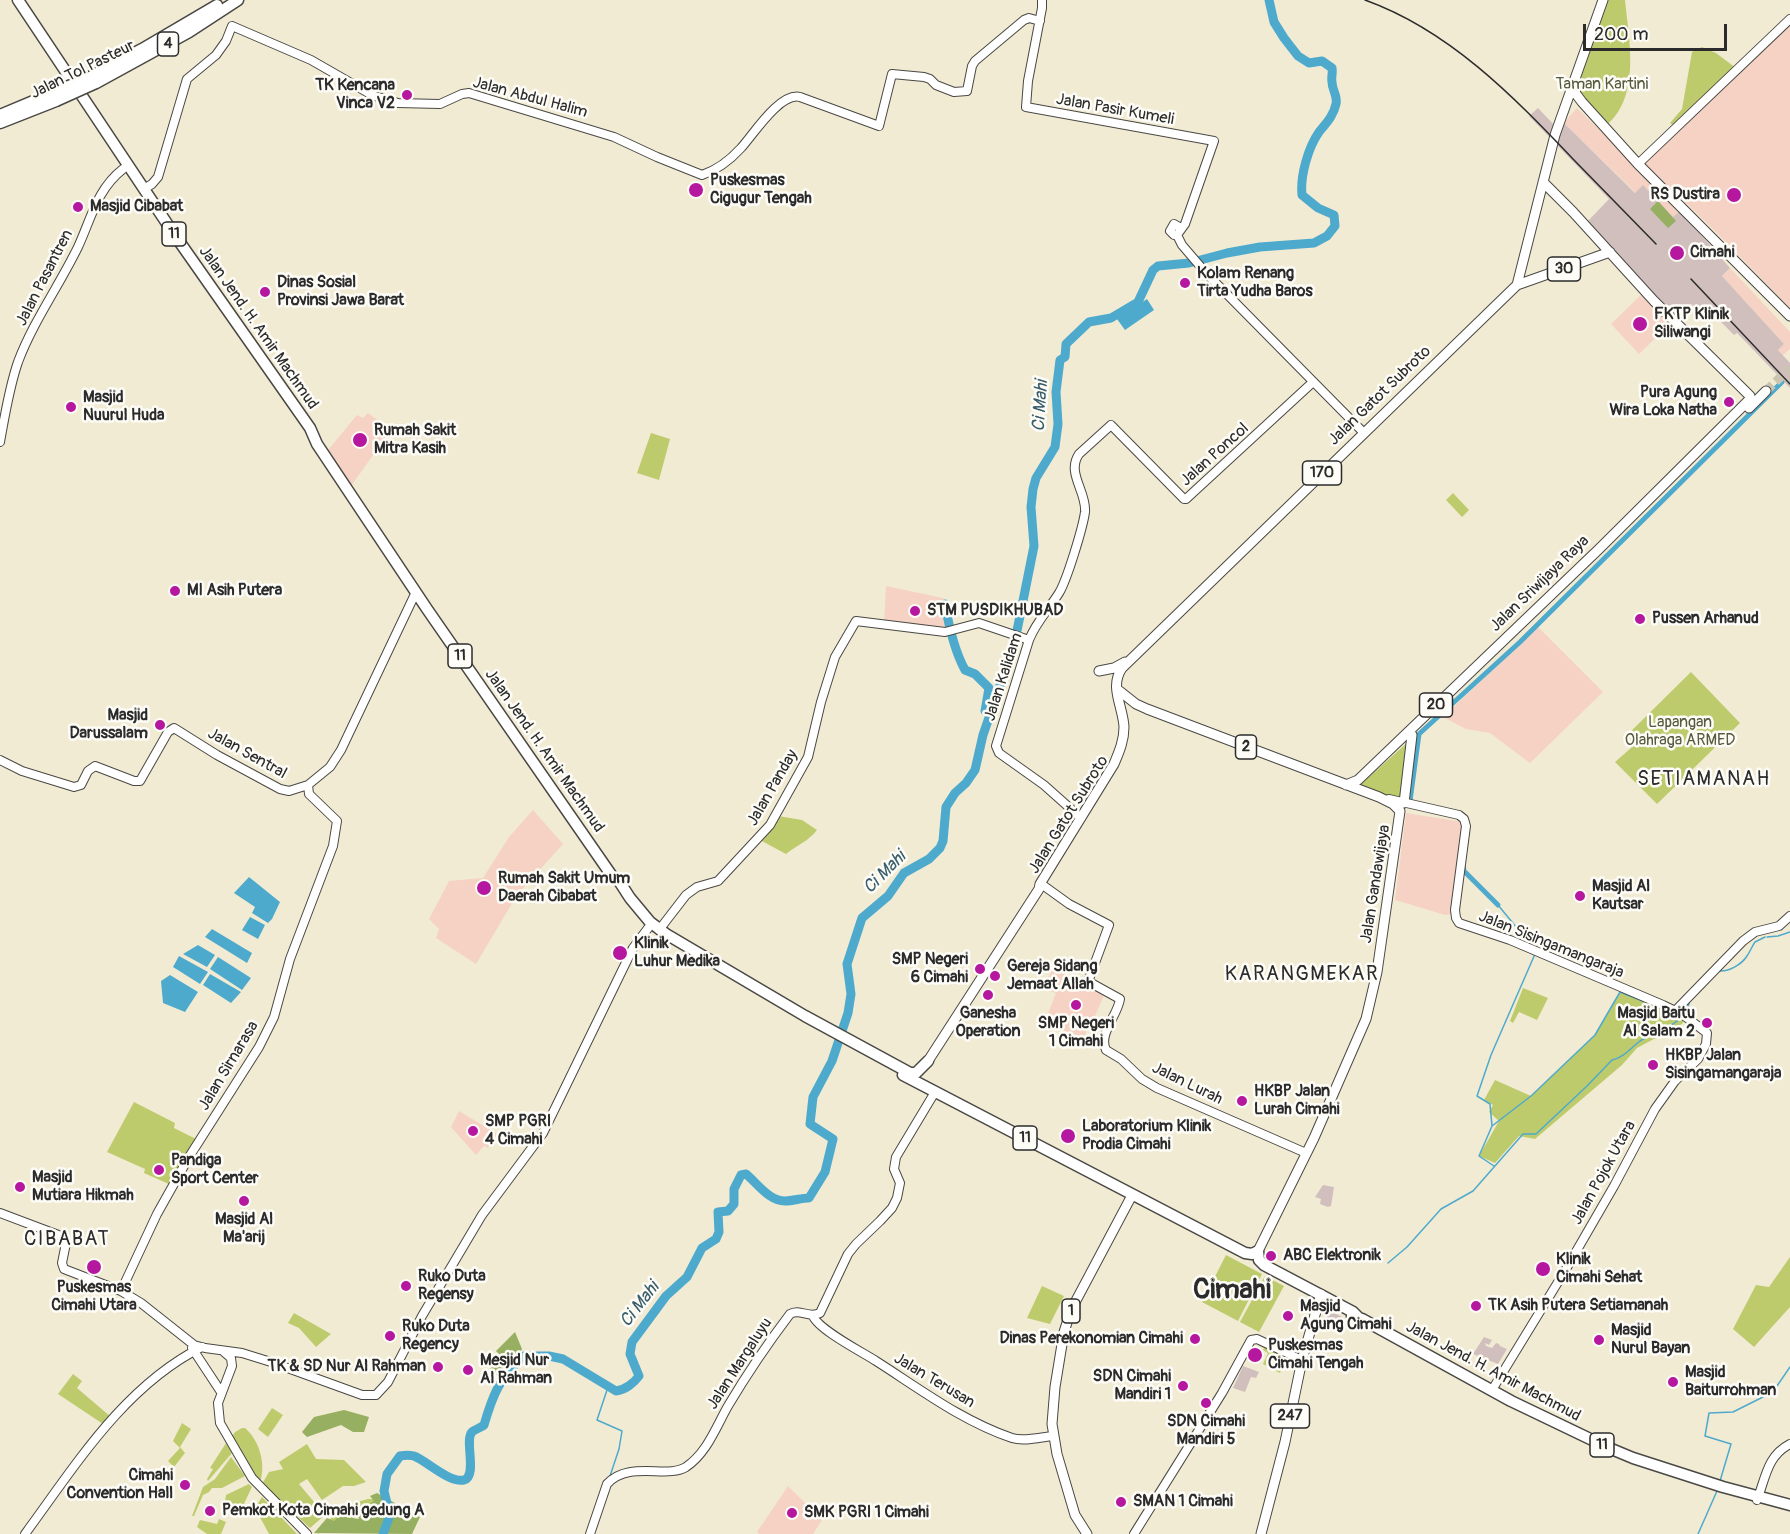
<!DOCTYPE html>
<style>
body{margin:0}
#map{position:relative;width:1790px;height:1534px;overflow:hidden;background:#f2ebd4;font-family:Pangolin,sans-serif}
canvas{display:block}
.scale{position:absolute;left:1583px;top:24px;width:144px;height:27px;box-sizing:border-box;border:3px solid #2b2b2b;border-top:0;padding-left:8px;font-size:18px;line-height:21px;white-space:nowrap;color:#2b2b2b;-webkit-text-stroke:4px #fdfcf7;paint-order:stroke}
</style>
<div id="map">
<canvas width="1790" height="1534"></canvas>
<div class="scale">200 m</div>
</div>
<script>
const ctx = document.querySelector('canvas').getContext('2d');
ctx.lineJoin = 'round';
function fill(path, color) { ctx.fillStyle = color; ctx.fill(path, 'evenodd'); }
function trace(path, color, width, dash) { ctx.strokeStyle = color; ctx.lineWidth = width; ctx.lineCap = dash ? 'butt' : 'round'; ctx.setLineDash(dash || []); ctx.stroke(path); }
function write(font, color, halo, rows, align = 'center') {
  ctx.font = font + ' Pangolin,sans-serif'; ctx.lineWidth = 5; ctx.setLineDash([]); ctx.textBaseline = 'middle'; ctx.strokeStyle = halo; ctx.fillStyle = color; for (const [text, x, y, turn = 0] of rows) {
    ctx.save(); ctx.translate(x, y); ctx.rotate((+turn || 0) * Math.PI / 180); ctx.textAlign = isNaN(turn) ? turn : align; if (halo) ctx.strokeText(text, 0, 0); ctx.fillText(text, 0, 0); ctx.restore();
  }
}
fill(new Path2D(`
 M1790,20V308L1712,228L1643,162Z
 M1577,108L1621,151L1680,211L1673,218L1643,186L1636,193L1564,123Z
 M1730,268L1790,332V349L1783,355L1778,350L1784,344L1722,276Z
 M1642,294L1670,324L1639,354L1611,324Z
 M368,413L391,430L351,486L328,450L357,415L363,418Z
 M886,586L943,598L949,631L884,623Z
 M1538,627L1603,692L1530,763L1490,733L1466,729L1443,717Z
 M533,810L563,844L517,895L476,964L436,938L439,929L429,919L449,881L483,878L509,837Z
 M1406,813L1463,822L1453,895V914L1445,915L1395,900Z
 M1054,964L1066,969L1064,976L1105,993L1095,1016L1091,1017L1087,1027L1085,1038L1044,1024L1056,993L1041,988L1047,981Z
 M459,1111L497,1134L488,1148L484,1146L476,1155L451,1127Z
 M788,1486L822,1520L813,1534H759L757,1532Z`), '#f5d2c3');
fill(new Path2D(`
 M1538,108L1560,131L1564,123L1635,193L1643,185L1673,217L1680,211L1730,268L1722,276L1784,344L1778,350L1790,363V388L1737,333L1734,335L1709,310L1703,316L1691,304L1675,319L1587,222L1609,199L1529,116Z
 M1323,1185L1334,1187L1331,1206L1328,1207L1320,1204L1321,1199L1315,1197Z
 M1329,1310L1344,1318L1341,1328L1336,1331L1324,1324Z
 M1484,1337L1492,1340L1489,1345L1485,1343L1486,1346L1492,1348L1496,1343L1499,1344L1500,1346L1507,1349L1498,1364L1473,1354Z
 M1243,1366L1259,1372L1256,1378L1251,1377L1245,1392L1233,1388Z`), '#d1bfbd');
fill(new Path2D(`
 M1605,0H1625C1629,40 1641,95 1607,125L1579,97L1577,81Z
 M1702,47L1716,53L1736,68L1675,127L1670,123L1682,109L1692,52Z
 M651,433L670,439L659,480L637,473Z
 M1453,493L1469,510L1462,517L1446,500Z
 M1691,672L1740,723L1657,804L1615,762L1631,748L1623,739Z
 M1408,742L1399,801L1389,799L1360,785Z
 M778,816L802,820L817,830C810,840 796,846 786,854L760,840Z
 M1523,988L1548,998L1537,1020L1519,1012L1513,1023L1510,1021Z
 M1620,992L1685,1019L1682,1024L1637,1048L1622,1065L1535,1139L1519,1136L1495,1163L1479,1156L1499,1121L1489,1112L1493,1105L1484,1100L1495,1080L1531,1096L1595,1035Z
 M134,1102L175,1123L174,1128L196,1139L171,1185L144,1173L145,1169L107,1152Z
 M1226,1255L1262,1274L1238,1321L1202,1302Z
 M1790,1257V1307L1754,1347L1733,1329L1756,1285L1769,1287Z
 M1265,1276L1284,1286L1259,1332L1240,1322Z
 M1042,1286L1064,1296L1050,1324L1027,1318Z
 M294,1313L331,1334L316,1347L299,1328L288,1323Z
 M1259,1343L1289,1359L1285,1369L1282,1368L1280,1373L1263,1364L1268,1353L1263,1350L1264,1348L1258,1345Z
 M73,1374L82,1381L77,1388L111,1417L103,1424L58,1394Z
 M272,1408L283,1415L268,1437L258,1429Z
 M182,1423L191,1429L180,1447L185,1453L174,1467L168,1461L180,1448L173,1441Z
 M242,1428H245C260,1441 266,1464 260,1483L252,1474L231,1438L235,1432Z
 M226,1443L232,1453L208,1481L207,1479L213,1469L210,1468Z
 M307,1444L316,1459L344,1460L366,1482L354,1486H343L322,1500L307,1479L299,1484L325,1515L310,1528L262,1484L269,1472L283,1469L279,1462Z
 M231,1457L245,1476L222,1488H212L209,1492L203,1495L194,1516H192L203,1487L215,1479Z
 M249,1484L252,1487L240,1512L227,1511L225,1501L226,1495Z
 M262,1497L297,1534H269L255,1508Z
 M368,1499H383L370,1513L356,1517L348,1522L317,1534C334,1514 342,1505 368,1499Z
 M219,1519L226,1522L221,1534H207L197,1527L200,1520L217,1524Z`), '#becb6c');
fill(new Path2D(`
 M1658,201L1676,221L1668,228L1650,209Z
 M515,1332L522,1349C516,1361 502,1364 498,1377L490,1369L500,1355L496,1351Z
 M344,1410L369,1417L364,1432H353L341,1425L307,1437L302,1432L314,1417Z
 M377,1493L420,1517L412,1534L314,1533L327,1518L334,1521L339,1516L359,1519L356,1514L374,1501L370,1496Z`), '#96af60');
fill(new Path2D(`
 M1147,299L1154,310L1125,330L1117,319Z
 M249,877L280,902L272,919L268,923L252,913L255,907L234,893Z
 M250,917L265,925L258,939L242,930Z
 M212,929L252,953L247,963L205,937Z
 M198,945L215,955L207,967L183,954Z
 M179,956L208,972L200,984L173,967Z
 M218,957L251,978L242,990L210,969Z
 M210,974L241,992L231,1003L203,985Z
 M170,975L198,992L185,1012L163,1003L161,981Z`), '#4eaacc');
trace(new Path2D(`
 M1498,905L1521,933L1542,944L1539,948
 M1767,937L1778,936L1790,932
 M1719,971C1729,972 1742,964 1747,956C1750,952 1752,946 1755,942L1765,937
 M1687,1011L1690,1000
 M1492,1126L1490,1104L1477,1096L1491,1055L1535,954
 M1494,1166L1479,1156L1492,1126L1531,1096L1595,1035L1620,992L1655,1006
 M1388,1263L1407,1247L1441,1209L1473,1191L1523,1134H1536L1587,1086L1612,1060C1623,1058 1631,1048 1640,1041C1653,1033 1669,1029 1681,1018
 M608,1387L597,1420L622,1431L619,1449L610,1476
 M1720,1481L1731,1444L1705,1436L1709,1413L1733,1412L1763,1397L1777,1386L1790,1367
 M1698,1534L1717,1491`), '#4eaacc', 1.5);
trace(new Path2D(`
 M1410,801L1419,734L1520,642L1782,382
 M1463,864L1464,871L1498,905`), '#4eaacc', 5);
trace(new Path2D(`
 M945,604C949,627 954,650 965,670L975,674L989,688L985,711
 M383,1534L390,1515L384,1491L387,1474L400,1456C405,1455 410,1455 414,1456C427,1461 449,1483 464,1480C478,1476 464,1440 472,1432C475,1429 481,1428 484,1425C493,1394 500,1377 524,1356H549L563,1359L616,1391C625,1390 634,1383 639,1376L630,1354L632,1342L666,1296L687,1277L702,1248L716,1239L719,1232L718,1212L728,1211L734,1204V1189L741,1175L746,1174C757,1183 769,1201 785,1201C793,1201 801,1198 809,1198L825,1172L833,1139L810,1124L813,1097L832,1061L848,1013L851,994L847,964L862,918L888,896L904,873L929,859L940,848L943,841L946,807L955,793L966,783L975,770L983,735L1014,645L1020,616L1034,546L1031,507L1033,489L1036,478L1055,447L1058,424L1056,392L1060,360L1065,357L1066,344L1089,322L1111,318L1138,302L1153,270L1158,266L1189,263L1227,253L1260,247L1314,243L1327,236L1335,226L1334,215L1318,208L1302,195C1300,176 1308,148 1319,132C1326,123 1333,117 1336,104C1338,95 1332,91 1332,82C1331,77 1333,73 1332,68L1322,61L1309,63L1298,56L1284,38L1274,22L1269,0`), '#4eaacc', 9);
trace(new Path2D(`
 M1766,391L1790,368`), '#cac5b2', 9, [9, 4.5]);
const secondary = new Path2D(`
 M1042,0V8L1028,81L1026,107L1214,141L1185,224L1177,235H1174L1170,231L1174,224L1181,228
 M1638,164L1790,19
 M144,189L152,184L158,177L187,79L216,55L226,41L232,26L311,60L372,95L398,103L440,104L462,94L469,93L614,137L657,157L702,175C717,170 731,159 741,148C753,135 780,92 800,97L879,126L892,74L924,77L930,79L936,85L954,92L967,91L972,66L975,61L1024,20L1029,18L1040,21
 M1177,235L1182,245L1206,273L1363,432
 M0,442C5,415 9,388 18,362C33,322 59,286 78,247C91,219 97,189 123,169
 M0,760L22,771L74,787L81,785L88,771L95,766L134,781H140L168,732L174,728L217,755L280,789L289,791L308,785L330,767L341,750L416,592
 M1389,799L1459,815L1464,819L1466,826L1455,910L1456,918L1459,923L1510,940L1663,1005L1682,1014L1707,1033L1706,1044L1698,1059L1675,1081L1655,1109L1614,1186L1566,1269L1492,1390
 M1081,818L1044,785L999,753L996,746L1029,640C1036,622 1049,609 1059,593C1067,580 1083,527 1085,512C1087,492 1066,473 1079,454L1111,425L1184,499H1186L1313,382
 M1044,886L1069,904L1109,925L1089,979L1091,983L1120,999C1118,1015 1098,1034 1106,1050L1121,1059L1142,1079L1157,1088L1306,1153
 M659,930L686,895L697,887L718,881L770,825L808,757L821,702L835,657L856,621L945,632L979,623L1029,640
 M1675,1011L1743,941L1755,932L1779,926L1790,916
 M0,1213L61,1236L66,1243L62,1263L64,1269L121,1291L141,1303L194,1345L205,1348L242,1353L271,1362L362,1395H376L388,1382L422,1316L482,1215L543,1133L633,948L652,923
 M121,1291L157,1214L189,1157L259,1047L274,1017L290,959L333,846L337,821L309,794L308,785
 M813,1316C819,1330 862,1352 876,1361C920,1389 962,1421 1012,1438C1024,1442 1041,1437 1053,1436
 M192,1348L221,1392
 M224,1352L231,1358L232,1366L218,1403L220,1423L252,1478L307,1534
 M1757,1500C1766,1477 1767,1456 1790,1444
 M25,1534C75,1466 124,1386 202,1347
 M590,1534L607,1484C629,1460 667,1479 686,1467C707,1453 716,1427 728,1406C747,1374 768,1343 790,1314C800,1308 809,1319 820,1313L848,1254L856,1244L880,1221L892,1208L897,1198L900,1183L894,1169L896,1157L935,1092
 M1134,1534L1222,1393L1251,1340L1257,1339L1302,1360`);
const primary = new Path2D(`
 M1573,84L1576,94L1582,102L1638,164L1790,316
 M1517,285L1610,252
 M1749,408L1766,391
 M1099,671L1114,668L1125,662
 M1117,689L1136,704L1147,709L1379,797L1393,804L1400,811L1377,972L1366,1019L1314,1138L1258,1251
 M1346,785L1358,780L1599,549L1750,399V396L1654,301L1573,212L1543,182
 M1404,803L1412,735
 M928,1061L1039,889L1040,884L1114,764C1119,752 1124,741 1124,727C1123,706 1109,687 1122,668L1517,285L1555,135L1603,0
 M1087,1534L1075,1515L1057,1454L1052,1424L1055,1387L1064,1332L1071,1310L1130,1199
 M1261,1534L1285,1442L1302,1360L1321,1294`);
const highway = new Path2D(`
 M18,0L174,234L310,428L317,444L427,609L612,876L619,881L630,898L650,922L666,934L805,1016L910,1073H916L928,1061
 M92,76L142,49L217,5
 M96,83L189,32L238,0
 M0,115L50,94
 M0,123L56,101
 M903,1075L1245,1253L1252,1254L1258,1251L1259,1260L1264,1265L1353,1312L1358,1317
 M1352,1316L1362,1319L1511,1401L1609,1448L1633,1458L1723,1487L1790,1505`);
trace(secondary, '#494844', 10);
trace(primary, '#494844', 11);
trace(highway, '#494844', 13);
trace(secondary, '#fff', 8);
trace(primary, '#fff', 9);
trace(highway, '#fff', 10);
trace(new Path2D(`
 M1365,0C1449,30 1513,96 1573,159C1601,188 1629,216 1656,244
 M1691,279L1790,384`), '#2b2b2b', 1.5);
const highwayBridge = new Path2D(`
 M50,94L92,76
 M56,101L96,83`);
trace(highwayBridge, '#494844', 13, []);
trace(highwayBridge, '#fff', 10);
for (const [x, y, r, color] of [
 [407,95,6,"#b5179e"],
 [696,190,8,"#b5179e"],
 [1734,195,8,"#b5179e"],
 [78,207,6,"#b5179e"],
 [1677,253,8,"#b5179e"],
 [1185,283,6,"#b5179e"],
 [265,292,6,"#b5179e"],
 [1640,324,8,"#b5179e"],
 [1729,402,6,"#b5179e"],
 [71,407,6,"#b5179e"],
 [360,440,8,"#b5179e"],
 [175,591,6,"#b5179e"],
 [915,611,6,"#b5179e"],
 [1640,619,6,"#b5179e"],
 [160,725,6,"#b5179e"],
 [484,888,8,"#b5179e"],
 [1580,896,6,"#b5179e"],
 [620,953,8,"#b5179e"],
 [980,969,6,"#b5179e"],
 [995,976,6,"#b5179e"],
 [988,995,6,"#b5179e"],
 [1076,1005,6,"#b5179e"],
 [1707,1023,6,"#b5179e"],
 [1653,1065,6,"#b5179e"],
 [1242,1101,6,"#b5179e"],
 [473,1131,6,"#b5179e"],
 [1068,1136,8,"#b5179e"],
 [159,1170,6,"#b5179e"],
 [20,1187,6,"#b5179e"],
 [244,1201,6,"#b5179e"],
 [1271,1256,6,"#b5179e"],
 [94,1267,8,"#b5179e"],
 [1543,1269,8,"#b5179e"],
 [406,1286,6,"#b5179e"],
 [1476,1306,6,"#b5179e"],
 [1288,1316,6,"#b5179e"],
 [390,1336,6,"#b5179e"],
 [1195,1339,6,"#b5179e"],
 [1599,1340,6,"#b5179e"],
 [1255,1355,8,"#b5179e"],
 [438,1367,6,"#b5179e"],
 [468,1370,6,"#b5179e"],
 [1673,1382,6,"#b5179e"],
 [1183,1386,6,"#b5179e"],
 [1206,1403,6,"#b5179e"],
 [185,1485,6,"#b5179e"],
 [1121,1502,6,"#b5179e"],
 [210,1511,6,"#b5179e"],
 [792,1513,6,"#b5179e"]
]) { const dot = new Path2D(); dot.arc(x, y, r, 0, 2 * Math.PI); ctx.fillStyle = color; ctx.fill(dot); trace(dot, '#fdfcf7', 2); }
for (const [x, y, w] of [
 [168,44,21],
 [174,234,24],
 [1564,269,33],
 [1322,473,39],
 [460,656,24],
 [1436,705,33],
 [1246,747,21],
 [1025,1138,24],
 [1071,1311,18],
 [1290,1416,39],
 [1602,1445,24]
]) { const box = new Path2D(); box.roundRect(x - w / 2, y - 12, w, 24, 4.5); ctx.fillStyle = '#fdfcf7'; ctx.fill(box); trace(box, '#2b2b2b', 1.5); }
write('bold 15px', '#2b2b2b', null, [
 ["4",168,44],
 ["11",174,234],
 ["30",1564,269],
 ["170",1322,473],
 ["11",460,656],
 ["20",1436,705],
 ["2",1246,747],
 ["11",1025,1138],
 ["1",1071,1311],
 ["247",1290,1416],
 ["11",1602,1445]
]);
write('16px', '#2b2b2b', '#fdfcf7', [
 ["Jalan Tol Pasteur",83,70,-26],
 ["Jalan Abdul Halim",530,98,15],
 ["Jalan Pasir Kumeli",1115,110,10],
 ["Jalan Pasantren",45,278,-63],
 ["Jalan Jend. H. Amir Machmud",258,328,55],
 ["Jalan Gatot Subroto",1380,396,-44],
 ["Jalan Poncol",1215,455,-42],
 ["Jalan Sriwijaya Raya",1540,584,-44],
 ["Jalan Kalidam",1004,677,-72],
 ["Jalan Jend. H. Amir Machmud",544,751,55],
 ["Jalan Sentral",247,754,29],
 ["Jalan Panday",773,788,-60],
 ["Jalan Gatot Subroto",1069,815,-58],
 ["Jalan Gandawijaya",1376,884,-81],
 ["Jalan Sisingamangaraja",1551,945,22],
 ["Jalan Sirnarasa",229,1066,-59],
 ["Jalan Lurah",1187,1084,26],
 ["Jalan Pojok Utara",1604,1173,-61],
 ["Jalan Margaluyu",740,1364,-57],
 ["Jalan Jend. H. Amir Machmud",1493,1372,28],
 ["Jalan Terusan",934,1381,31]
]);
write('16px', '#575b3e', '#fdfcf7', [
 ["Taman Kartini",1602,85],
 ["Lapangan",1680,723],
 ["Olahraga ARMED",1680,741]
]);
write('bold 16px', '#2b2b2b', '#fdfcf7', [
 ["TK Kencana",395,86,"right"],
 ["Vinca V2",395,104,"right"],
 ["Puskesmas",710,181],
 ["Cigugur Tengah",710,199],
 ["RS Dustira",1720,195,"right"],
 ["Masjid Cibabat",90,207],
 ["Cimahi",1690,253],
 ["Kolam Renang",1197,274],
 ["Tirta Yudha Baros",1197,292],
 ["Dinas Sosial",277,283],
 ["Provinsi Jawa Barat",277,301],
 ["FKTP Klinik",1654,315],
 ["Siliwangi",1654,333],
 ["Pura Agung",1717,393,"right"],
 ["Wira Loka Natha",1717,411,"right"],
 ["Masjid",83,398],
 ["Nuurul Huda",83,416],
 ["Rumah Sakit",374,431],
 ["Mitra Kasih",374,449],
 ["MI Asih Putera",187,591],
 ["STM PUSDIKHUBAD",927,611],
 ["Pussen Arhanud",1652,619],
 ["Masjid",148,716,"right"],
 ["Darussalam",148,734,"right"],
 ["Rumah Sakit Umum",498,879],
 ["Daerah Cibabat",498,897],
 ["Masjid Al",1592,887],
 ["Kautsar",1592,905],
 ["Klinik",634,944],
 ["Luhur Medika",634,962],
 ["SMP Negeri",968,960,"right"],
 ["6 Cimahi",968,978,"right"],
 ["Gereja Sidang",1007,967],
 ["Jemaat Allah",1007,985],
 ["Ganesha",988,1014,"center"],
 ["Operation",988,1032,"center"],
 ["Masjid Baitu",1695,1014,"right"],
 ["Al Salam 2",1695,1032,"right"],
 ["SMP Negeri",1076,1024,"center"],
 ["1 Cimahi",1076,1042,"center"],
 ["HKBP Jalan",1665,1056],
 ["Sisingamangaraja",1665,1074],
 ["HKBP Jalan",1254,1092],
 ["Lurah Cimahi",1254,1110],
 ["SMP PGRI",485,1122],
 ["4 Cimahi",485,1140],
 ["Laboratorium Klinik",1082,1127],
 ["Prodia Cimahi",1082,1145],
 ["Pandiga",171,1161],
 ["Sport Center",171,1179],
 ["Masjid",32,1178],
 ["Mutiara Hikmah",32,1196],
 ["Masjid Al",244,1220,"center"],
 ["Ma'arij",244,1238,"center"],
 ["ABC Elektronik",1283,1256],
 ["Klinik",1556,1260],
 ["Cimahi Sehat",1556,1278],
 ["Ruko Duta",418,1277],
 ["Regensy",418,1295],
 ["Puskesmas",94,1288,"center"],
 ["Cimahi Utara",94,1306,"center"],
 ["TK Asih Putera Setiamanah",1488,1306],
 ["Masjid",1300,1307],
 ["Agung Cimahi",1300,1325],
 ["Ruko Duta",402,1327],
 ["Regency",402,1345],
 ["Masjid",1611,1331],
 ["Nurul Bayan",1611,1349],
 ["Dinas Perekonomian Cimahi",1183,1339,"right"],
 ["Puskesmas",1268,1346],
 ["Cimahi Tengah",1268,1364],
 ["Mesjid Nur",480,1361],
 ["Al Rahman",480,1379],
 ["TK & SD Nur Al Rahman",426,1367,"right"],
 ["Masjid",1685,1373],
 ["Baiturrohman",1685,1391],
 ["SDN Cimahi",1171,1377,"right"],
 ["Mandiri 1",1171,1395,"right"],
 ["SDN Cimahi",1206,1422,"center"],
 ["Mandiri 5",1206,1440,"center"],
 ["Cimahi",173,1476,"right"],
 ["Convention Hall",173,1494,"right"],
 ["SMAN 1 Cimahi",1133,1502],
 ["Pemkot Kota Cimahi gedung A",222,1511],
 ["SMK PGRI 1 Cimahi",804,1513]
], 'left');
write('italic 18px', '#395e6b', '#fdfcf7', [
 ["Ci Mahi",1041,406,-86],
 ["Ci Mahi",885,873,-45],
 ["Ci Mahi",640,1305,-52]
]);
ctx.letterSpacing = '1.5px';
write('20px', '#2b2b2b', '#fdfcf7', [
 ["SETIAMANAH",1704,780],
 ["KARANGMEKAR",1302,975],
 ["CIBABAT",67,1240]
]);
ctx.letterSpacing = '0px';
write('bold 28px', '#2b2b2b', '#fdfcf7', [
 ["Cimahi",1232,1291]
]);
</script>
